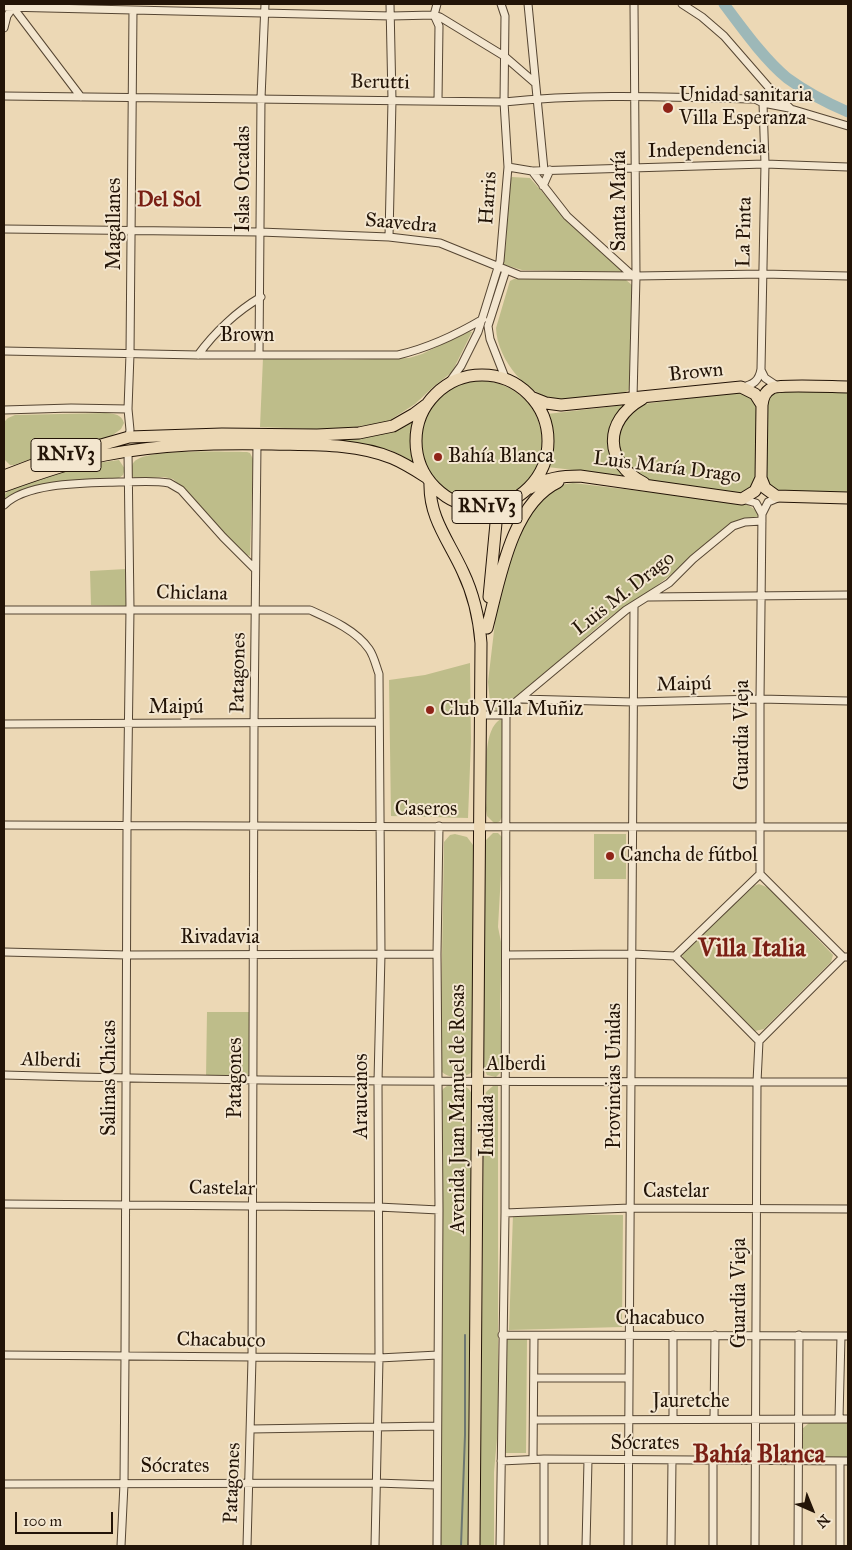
<!DOCTYPE html>
<meta charset="utf-8">
<style>
body{margin:0}
#map{position:relative;width:852px;height:1550px;overflow:hidden;background:#ecd8b5;font-family:"IM FELL Great Primer",serif}
canvas{display:block}
.frame{position:absolute;inset:0;border:5px solid #231407;pointer-events:none}
.north{position:absolute;left:787px;top:1485px;width:50px;height:50px;-webkit-text-stroke:4px #f3e6cf;paint-order:stroke;rotate:136deg;font-size:14px;font-weight:700;line-height:20px;text-align:center;color:#231407}
.north::after{content:'';display:block;margin:auto;width:18px;height:22px;background:#231407;clip-path:polygon(50% 0,100% 100%,50% 72%,0 100%)}
.scale{position:absolute;left:15px;top:1512px;width:98px;height:22px;box-sizing:border-box;border:2px solid #231407;border-top:0;padding-left:6px;font-size:15px;line-height:18px;white-space:nowrap;color:#231407;-webkit-text-stroke:4px #f3e6cf;paint-order:stroke}
</style>
<div id="map">
<canvas width="852" height="1550"></canvas>
<div class="frame"></div>
<div class="north">N</div>
<div class="scale">100 m</div>
</div>
<script>
const ctx = document.querySelector('canvas').getContext('2d');
ctx.lineJoin = 'round';
function fill(path, color) { ctx.fillStyle = color; ctx.fill(path, 'evenodd'); }
function trace(path, color, width, dash) { ctx.strokeStyle = color; ctx.lineWidth = width; ctx.lineCap = dash ? 'butt' : 'round'; ctx.setLineDash(dash || []); ctx.stroke(path); }
function write(font, color, halo, rows, align = 'center') {
  ctx.font = font + ' "IM FELL Great Primer",serif'; ctx.lineWidth = 4; ctx.setLineDash([]); ctx.textBaseline = 'middle'; ctx.strokeStyle = halo; ctx.fillStyle = color; for (const [text, x, y, turn = 0] of rows) {
    ctx.save(); ctx.translate(x, y); ctx.rotate((+turn || 0) * Math.PI / 180); ctx.textAlign = isNaN(turn) ? turn : align; if (halo) ctx.strokeText(text, 0, 0); ctx.fillText(text, 0, 0); ctx.restore();
  }
}
fill(new Path2D(`
 M35,4H253L254,5Z
 M512,177L530,178L567,220L621,268L622,272L522,270L502,264L506,245L508,182Z
 M514,279L626,280L632,285L630,389L624,393C604,395 582,400 562,400C529,399 497,360 496,328L509,284L510,281Z
 M469,331L472,332L452,372L432,388L415,404L387,422L334,430L260,427L263,358L341,360L409,358L422,354Z
 M420 442a61 61 0 1 1 122 0a61 61 0 1 1-122 0Z
 M742,392L750,395L757,403L755,484L745,492L741,493L645,480L635,475L618,454L620,423L643,404Z
 M777,392H848V492H776L766,485V402L770,396Z
 M624,405L626,406L614,422L626,476L547,467L552,436L547,414Z
 M106,413C115,414 121,414 124,423L121,429L110,437L39,456L14,465H10L5,460L4,425L5,421L8,418L15,415Z
 M416,418L411,438L416,466L402,456L390,450L356,444L193,441L4,480L112,447L168,439H319Z
 M247,452L250,453L253,459L250,556L244,554L214,524L189,494L173,479L164,477L135,479L132,475C131,469 131,462 138,459C157,449 223,452 247,452Z
 M119,460L125,469L123,475L119,478C90,484 25,483 4,499V495L8,491C44,478 80,464 119,460Z
 M573,483L733,502L748,505L757,511L758,517L757,518L746,519L677,573H673L642,597L622,608L602,623L505,709L498,712L492,706L490,702L488,682L498,597L510,553L533,507L560,485Z
 M126,569V606L91,605L90,571Z
 M470,663L471,741L468,818L391,816L389,680L425,675Z
 M501,719L504,724L503,815L500,821L495,824L487,816L486,810C489,787 479,731 501,719Z
 M493,833H498L503,838L498,927L502,947L500,1004L502,1066V1071L496,1077L487,1075L483,1066L485,846L486,840Z
 M455,834L467,837L473,845L474,881L473,1071C464,1080 448,1079 440,1070L444,842L450,835Z
 M594,834H626V879H594Z
 M759,884L769,888L833,955L831,962L764,1029L755,1031L684,961L682,955L684,951L754,886Z
 M207,1012H250V1077L206,1078Z
 M448,1085C459,1085 471,1084 472,1097L471,1546H441V1093L443,1089Z
 M493,1086H498V1427L494,1472V1546H480L484,1105L486,1092Z
 M513,1214L623,1215L622,1327L509,1330Z
 M507,1338H527L526,1453H506Z
 M809,1423H848V1458L804,1457L802,1454V1429Z`), '#bebd8a');
trace(new Path2D(`
 M461,1546L465,1435V1335`), '#6c7671', 2);
trace(new Path2D(`
 M724,4C742,28 764,59 787,78C806,92 827,103 848,112`), '#9db8b8', 11);
const minor = new Path2D(`
 M437,4L434,15L439,26L438,100
 M528,4L544,170
 M682,4L702,17L724,36L771,90L791,109L848,126
 M12,6L81,97
 M4,7L391,16L434,15L440,17L504,56L534,82
 M4,28L7,16L14,6
 M4,96L504,102C587,93 671,97 755,99L763,103L765,164L761,369C759,381 753,385 742,387
 M763,103L789,108
 M508,167L532,171L765,164L848,167
 M532,171L567,216L633,276
 M543,186L550,170
 M4,229L260,232L389,237L440,243L519,275L636,276L763,274L848,276
 M389,237L392,100L390,4
 M506,270L488,326L490,339L506,380
 M4,351L198,355H398C428,348 456,335 483,319
 M198,355C214,333 237,311 261,297
 M259,355L261,98L265,4
 M761,370L765,378L777,386
 M448,384L461,366L478,332L500,261L508,167L504,102L505,16L501,4
 M633,398L636,276L634,4
 M4,410L71,408L128,409
 M129,437L130,430L128,409L130,354L133,10
 M742,499L756,503L762,514
 M4,505C27,482 87,483 119,482C135,482 153,480 169,483L181,490L223,537L255,569
 M649,597L848,595
 M4,610H310C330,619 356,630 369,649C374,656 376,666 379,674L381,954L378,1081L379,1358L375,1546
 M521,699L633,702L760,699L848,701
 M482,715H506
 M4,724L379,722
 M4,825C285,828 567,826 848,827
 M760,874V699L762,514L768,502L780,497
 M760,874L843,957
 M4,952L126,955L437,954
 M506,955L632,954L675,956L759,1041
 M675,956L760,874
 M759,1041L843,957H848
 M4,1075C285,1083 567,1081 848,1082
 M4,1204L378,1207L439,1210
 M505,1213L630,1208L848,1209
 M502,1335L848,1336
 M4,1355L379,1358L438,1355
 M534,1378H629
 M673,1418V1335
 M714,1418L715,1335
 M839,1419L841,1336
 M534,1420L848,1419
 M251,1429L437,1426
 M533,1459L534,1336
 M501,1461L544,1459L848,1461
 M840,1461V1546
 M4,1484L376,1483L436,1485
 M121,1546L124,1484L125,1355L127,827L130,609L128,451
 M247,1546L252,1358L254,724L257,444
 M437,1546L439,1210L437,954L439,826
 M500,1546L505,1213L506,715L511,706L626,610L669,583L693,559L733,526L745,522L762,521
 M544,1546V1459
 M586,1546L588,1460
 M628,1546L634,606
 M671,1546L672,1460
 M713,1546V1461
 M755,1546L757,1082L759,1041
 M798,1546L799,1335`);
const primary = new Path2D(`
 M416 441a66 66 0 1 1 132 0a66 66 0 1 1-132 0Z
 M848,387C834,387 781,384 772,388C765,392 763,397 762,405L761,478L765,488L776,496L848,498
 M531,397L546,403L561,405L741,387L755,394L762,405
 M642,399C603,421 604,463 644,483
 M4,476L38,463L129,437L222,434L317,435L359,433L393,426L414,414L426,405
 M430,483C429,518 449,541 463,572C474,595 479,618 481,643L474,1546
 M4,486C37,474 71,462 105,455C161,444 216,443 272,444C312,445 355,443 392,458C404,463 415,470 426,477
 M530,488C546,478 562,476 580,476L742,499L755,491L761,478
 M489,597L496,523L499,514L509,503
 M487,628C499,583 511,504 558,482`);
trace(minor, '#554532', 9);
trace(primary, '#231407', 13);
trace(minor, '#f3e6cf', 7);
trace(primary, '#ecd8b5', 11);
for (const [x, y, r, color] of [
 [668,108,6,"#8f2418"],
 [438,457,5,"#8f2418"],
 [430,710,5,"#8f2418"],
 [610,856,5,"#8f2418"]
]) { const dot = new Path2D(); dot.arc(x, y, r, 0, 2 * Math.PI); ctx.fillStyle = color; ctx.fill(dot); trace(dot, '#f3e6cf', 2); }
for (const [x, y, w] of [
 [66,455,70],
 [487,507,70]
]) { const box = new Path2D(); box.roundRect(x - w / 2, y - 16.5, w, 33, 4); ctx.fillStyle = '#f3e6cf'; ctx.fill(box); trace(box, '#231407', 1); }
write('bold 19px', '#231407', null, [
 ["RN1V3",66,455],
 ["RN1V3",487,507]
]);
write('20px', '#231407', '#f3e6cf', [
 ["Berutti",380,83,1],
 ["Independencia",707,150,-2],
 ["Islas Orcadas",244,179,-90],
 ["Harris",489,198,-86],
 ["Santa María",620,201,-90],
 ["Magallanes",115,224,-90],
 ["Saavedra",401,224,5],
 ["La Pinta",745,232,-89],
 ["Brown",247,336],
 ["Brown",696,373,-6],
 ["Luis María Drago",667,468,7],
 ["Chiclana",192,594,1],
 ["Luis M. Drago",624,594,-38],
 ["Patagones",239,673,-89],
 ["Maipú",684,685,-1],
 ["Maipú",176,708],
 ["Guardia Vieja",743,735,-90],
 ["Caseros",426,810],
 ["Rivadavia",220,938],
 ["Alberdi",51,1061,2],
 ["Alberdi",516,1065],
 ["Provincias Unidas",615,1076,-90],
 ["Salinas Chicas",110,1078,-90],
 ["Patagones",236,1078,-90],
 ["Araucanos",362,1096,-90],
 ["Avenida Juan Manuel de Rosas",459,1109,-90],
 ["Indiada",488,1126,-90],
 ["Castelar",222,1189,1],
 ["Castelar",676,1192],
 ["Guardia Vieja",740,1293,-90],
 ["Chacabuco",660,1319],
 ["Chacabuco",221,1341,1],
 ["Jauretche",691,1402],
 ["Sócrates",645,1444],
 ["Sócrates",175,1467],
 ["Patagones",233,1483,-88]
]);
write('20px', '#231407', '#f3e6cf', [
 ["Unidad sanitaria",679,96],
 ["Villa Esperanza",679,119],
 ["Bahía Blanca",448,457],
 ["Club Villa Muñiz",440,710],
 ["Cancha de fútbol",620,856]
], 'left');
write('bold 21px', '#7a1f14', '#f3e6cf', [
 ["Del Sol",169,201]
]);
write('bold 25px', '#7a1f14', '#f3e6cf', [
 ["Villa Italia",752,950],
 ["Bahía Blanca",759,1456]
]);
</script>
